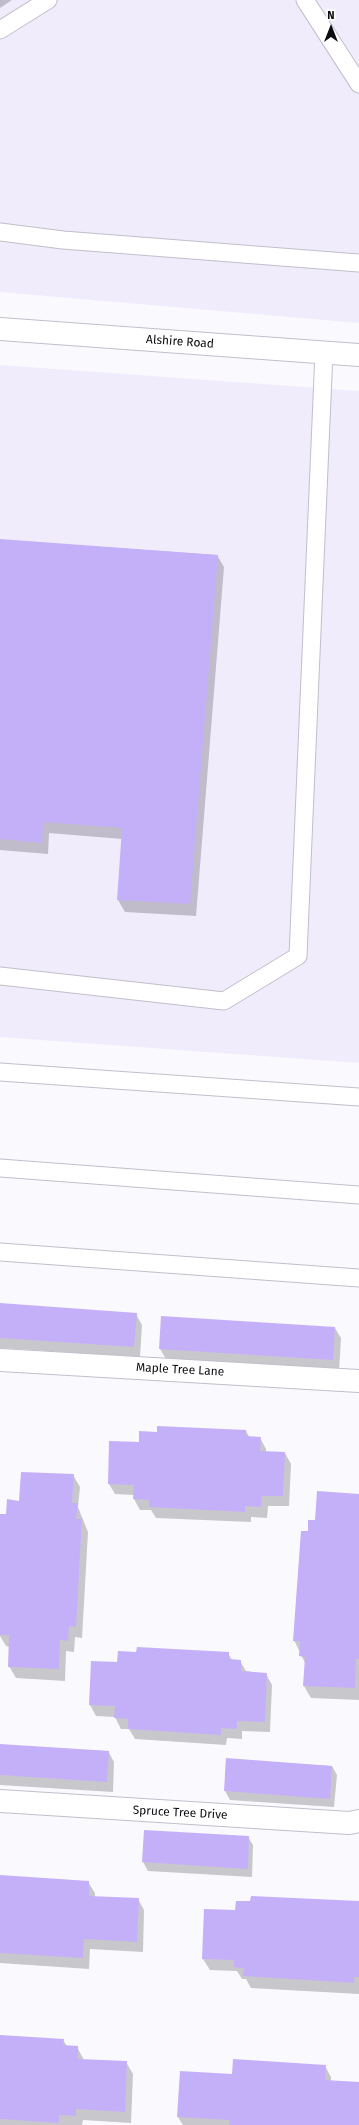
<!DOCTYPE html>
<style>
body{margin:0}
#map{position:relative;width:359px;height:2125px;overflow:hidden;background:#faf9fe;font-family:"Fira Sans",sans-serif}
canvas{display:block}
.north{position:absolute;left:311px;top:8px;width:40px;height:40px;-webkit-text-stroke:3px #fff;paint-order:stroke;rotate:0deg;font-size:11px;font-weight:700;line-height:16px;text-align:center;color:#0c0b0f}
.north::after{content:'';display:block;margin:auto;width:14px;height:18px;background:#0c0b0f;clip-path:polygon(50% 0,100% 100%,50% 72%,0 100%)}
</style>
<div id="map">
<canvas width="359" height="2125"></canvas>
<div class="north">N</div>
</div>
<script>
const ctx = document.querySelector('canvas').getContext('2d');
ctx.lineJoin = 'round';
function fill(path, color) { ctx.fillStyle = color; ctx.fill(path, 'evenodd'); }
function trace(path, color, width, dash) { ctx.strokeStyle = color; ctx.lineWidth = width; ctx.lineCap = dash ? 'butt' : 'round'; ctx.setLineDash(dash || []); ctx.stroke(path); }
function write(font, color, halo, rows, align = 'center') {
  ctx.font = font + ' "Fira Sans",sans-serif'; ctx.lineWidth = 3; ctx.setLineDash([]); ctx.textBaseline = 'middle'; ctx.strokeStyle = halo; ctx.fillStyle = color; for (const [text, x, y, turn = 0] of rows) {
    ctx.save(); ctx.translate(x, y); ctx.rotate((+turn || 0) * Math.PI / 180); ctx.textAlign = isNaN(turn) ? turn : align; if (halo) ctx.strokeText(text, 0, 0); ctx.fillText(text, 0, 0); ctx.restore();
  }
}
fill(new Path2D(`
 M0,0H359V323L0,292Z
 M0,365L359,391V1063L0,1037Z`), '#f0ecfc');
fill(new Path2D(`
 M0,0H12L0,8Z
 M0,540L217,555L224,567L196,916L125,912L118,900L122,839L49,833L48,854L0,850Z
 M0,1304L136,1314L142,1325L140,1357L0,1348Z
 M335,1328L341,1338L339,1371L166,1359L160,1349Z
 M246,1431L250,1438H260L266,1449V1452L285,1453L291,1464L289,1506H268L267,1518L251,1517V1522L156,1518L151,1510H140L134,1499V1495L115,1494L109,1484L140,1443L158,1433Z
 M73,1475L80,1487L78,1507L88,1532L82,1638L75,1637L74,1652L66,1651L65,1681L16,1678L9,1666L10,1647L6,1646L0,1636V1518L7,1515L20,1502Z
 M359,1495V1700L311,1698L304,1686L306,1665L294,1640L309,1532L316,1521Z
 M228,1653L232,1660L240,1661L246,1671L266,1674L272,1685L270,1732L242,1731V1739L227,1738L226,1745L135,1739L129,1729H121L115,1717L96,1716L90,1705L92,1662L118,1663Z
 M0,1745L108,1751L114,1762L113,1792L0,1785Z
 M226,1759L332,1766L337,1775L334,1807L230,1800L225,1791Z
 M145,1831L248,1837L253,1845L252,1877L148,1871L143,1862Z
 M0,1876L88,1882L95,1893V1897L138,1899L144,1910L143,1952L90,1949L89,1969L0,1963Z
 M359,1902V1994L251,1988L246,1979H242L237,1971L210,1970L203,1959L236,1911Z
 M0,2036L63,2040L67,2046L77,2047L84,2060L126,2062L133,2074L131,2123L83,2120L82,2125H0Z
 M325,2066L331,2077V2081L359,2083V2125H183L178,2117L181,2072L233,2075Z`), '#0003');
fill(new Path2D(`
 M0,539L218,555L190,904L117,900L122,828L43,822L42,843L0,839Z
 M0,1303L137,1313L134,1347L0,1338Z
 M161,1316L335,1327L333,1360L159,1349Z
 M157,1426L246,1430V1436L261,1437L260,1451L285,1452L283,1496H262L261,1507L245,1506V1512L149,1507V1500L133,1499L134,1485L108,1484L109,1441L139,1442V1431L157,1432Z
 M21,1472L74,1474L72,1503H78L76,1519H82L76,1627L69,1626L68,1641L60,1640L59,1669L8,1667L9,1635H0V1514H6L7,1499L19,1501Z
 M317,1491L359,1494V1659H356L355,1688L303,1686L305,1657L299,1656L300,1641H293L301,1531H308V1520H315Z
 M137,1647L229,1652V1659L241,1660V1671L267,1673L265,1722L237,1721V1729L221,1728V1735L128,1729V1719L114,1718L115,1706L89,1705L91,1661L117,1662L118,1651L136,1652Z
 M0,1744L109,1751L107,1782L0,1775Z
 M226,1758L332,1766L330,1799L224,1791Z
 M144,1830L249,1836L248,1869L142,1862Z
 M0,1875L89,1881V1896L139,1898L137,1942L84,1939L83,1958L0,1953Z
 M251,1896L359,1901V1977H354V1983L243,1976L244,1968L234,1967V1960L202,1959L204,1909L235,1910L236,1901H250Z
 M0,2035L64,2039L63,2045L78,2046V2059L127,2061L125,2112L76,2109V2116L59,2115V2123L0,2119Z
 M233,2059L326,2065L325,2080L359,2082V2125H229L230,2120L177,2117L180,2071L232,2074Z`), '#c4b0f8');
const lane = new Path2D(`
 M305,0L359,84
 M0,30L48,0
 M0,232L63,240L359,263
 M0,976L224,1001L298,956L324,352
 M0,1072L359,1097
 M0,1168L359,1195
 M0,1252L359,1278`);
const street = new Path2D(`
 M0,1360L359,1381
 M0,1801L349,1823L359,1821`);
const secondary = new Path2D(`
 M0,329L359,355`);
trace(lane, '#c1bfcb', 19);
trace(street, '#c1bfcb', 24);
trace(secondary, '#c1bfcb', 24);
trace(lane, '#fff', 17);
trace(street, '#fff', 22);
trace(secondary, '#fff', 22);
write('12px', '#0c0b0f', '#fff', [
 ["Alshire Road",180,342,4],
 ["Maple Tree Lane",180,1370,3],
 ["Spruce Tree Drive",180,1813,3]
]);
</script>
